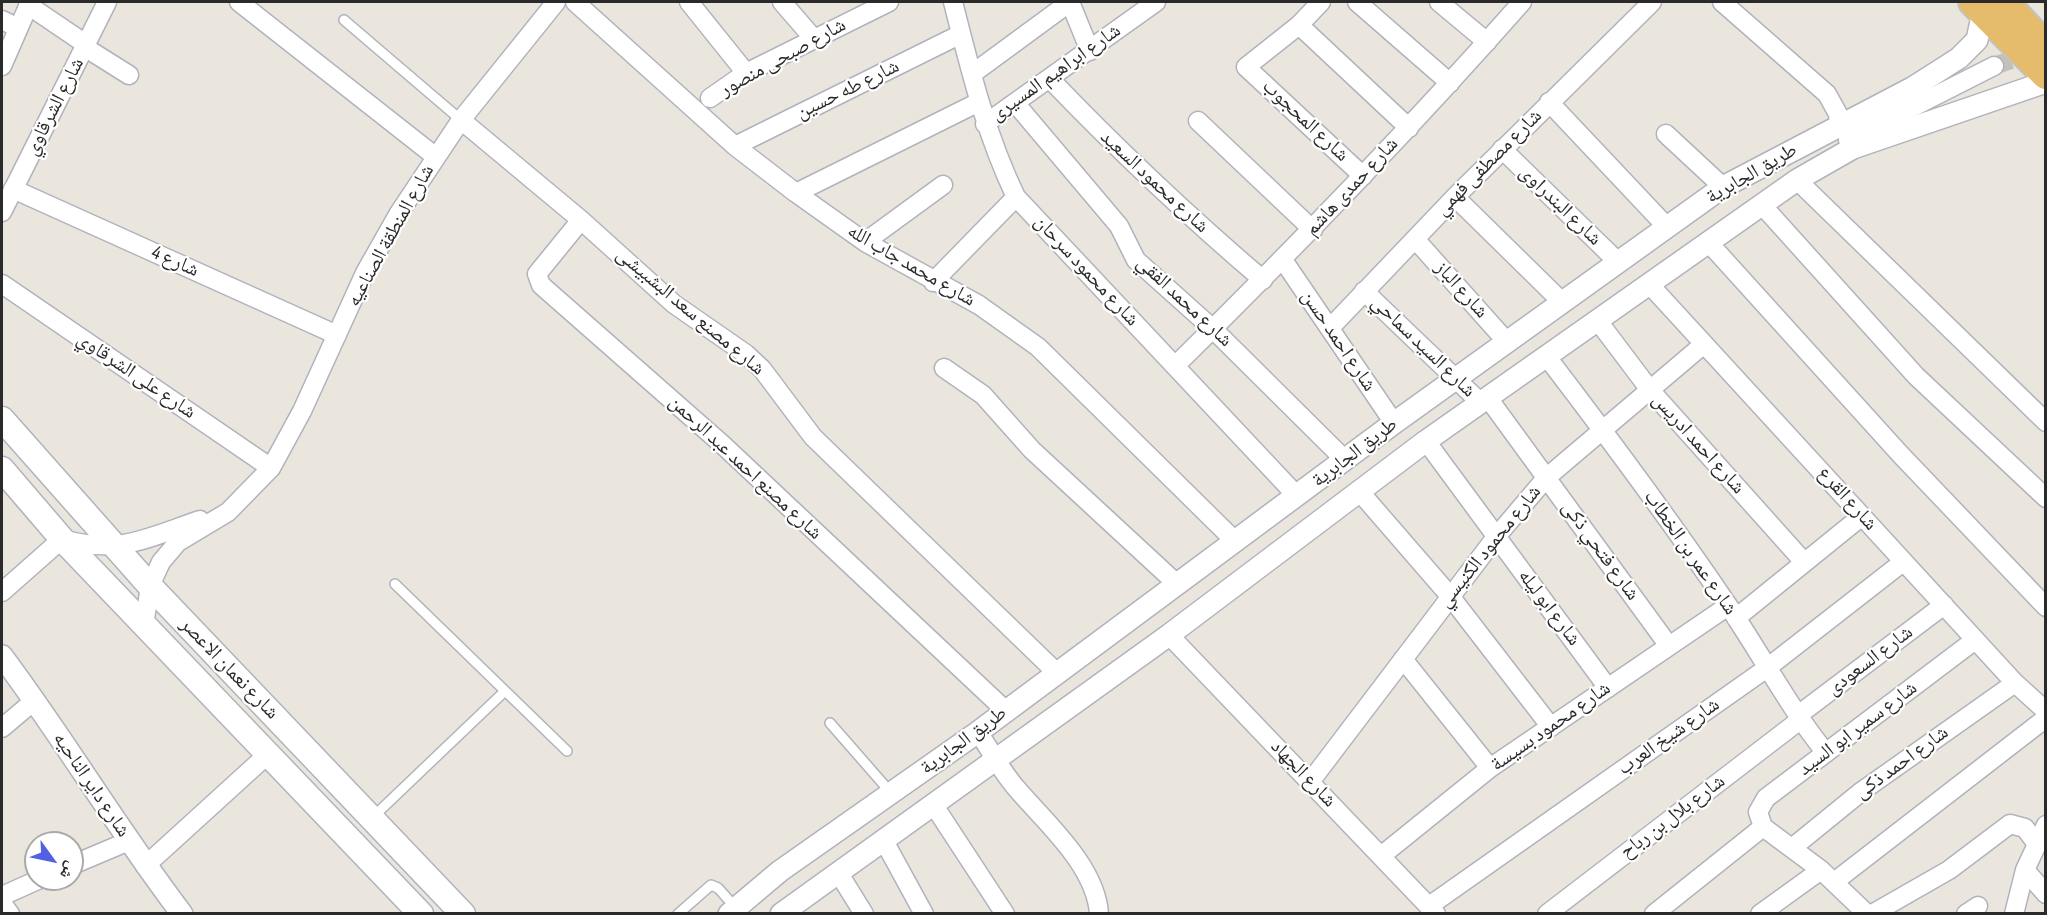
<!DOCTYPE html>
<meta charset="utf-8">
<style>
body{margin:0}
#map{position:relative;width:2047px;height:915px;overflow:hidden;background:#eae6de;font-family:"Sofia Sans Condensed","Noto Naskh Arabic",sans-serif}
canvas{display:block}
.frame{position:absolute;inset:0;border:3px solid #2a2a2a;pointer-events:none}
.north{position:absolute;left:24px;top:831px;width:60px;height:60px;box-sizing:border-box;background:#fff;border:2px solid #aaa;border-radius:50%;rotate:123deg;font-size:16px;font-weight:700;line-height:24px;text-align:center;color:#2a2a2a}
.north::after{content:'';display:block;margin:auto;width:21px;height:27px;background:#5261e3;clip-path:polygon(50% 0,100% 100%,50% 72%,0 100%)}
</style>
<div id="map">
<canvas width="2047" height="915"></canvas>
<div class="frame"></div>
<div class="north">ش</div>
</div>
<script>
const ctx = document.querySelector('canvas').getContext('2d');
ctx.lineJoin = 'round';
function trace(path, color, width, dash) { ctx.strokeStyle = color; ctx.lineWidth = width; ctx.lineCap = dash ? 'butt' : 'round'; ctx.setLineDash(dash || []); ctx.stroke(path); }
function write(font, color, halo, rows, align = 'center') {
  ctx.font = font + ' "Sofia Sans Condensed","Noto Naskh Arabic",sans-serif'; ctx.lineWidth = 4.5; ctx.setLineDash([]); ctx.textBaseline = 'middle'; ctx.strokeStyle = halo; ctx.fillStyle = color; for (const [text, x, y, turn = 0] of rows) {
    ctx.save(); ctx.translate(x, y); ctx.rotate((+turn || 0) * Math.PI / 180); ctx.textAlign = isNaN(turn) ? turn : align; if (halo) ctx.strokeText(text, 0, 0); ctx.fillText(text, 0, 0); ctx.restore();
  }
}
trace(new Path2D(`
 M1994,66L2033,52`), '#c4c0ba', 18, [18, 9]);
const service = new Path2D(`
 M344,20L461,120
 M395,584L567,751
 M830,723L892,794
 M373,817L505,691
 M678,914L711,885L718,888L736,908`);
const minor = new Path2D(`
 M239,2L436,157
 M575,2L735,146L796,193L865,242L979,305L1038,347L1236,542
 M689,2L746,73
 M782,2L814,39
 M953,2C970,69 986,135 1016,197L1297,496
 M1070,2L1090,51
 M1321,2L1299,25L1246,67L1363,176
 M1357,2L1450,83
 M1439,2L1487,42
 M1722,2L1827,94L1838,114L1839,126
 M28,5L87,45
 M2,20L18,28
 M1299,25L1409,128
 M86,48L129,75
 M2,66L30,2
 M972,74L1070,2
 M1050,79C1118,150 1188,216 1263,280
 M710,98L746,73L889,2
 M1549,102L1667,227
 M1016,104L1119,226L1136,260L1213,329L1345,460
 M461,120L581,220L674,304L746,354L762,369L813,437L1056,672
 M1198,121L1313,230
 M985,124L1156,2
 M1666,134L1723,187
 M1848,140L1994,66
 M735,146L961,34
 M1502,149L1618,262
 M1797,180L2046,422
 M13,189L337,335
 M796,193L979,102
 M1455,197L1562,302
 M1762,205L1916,376L2046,498
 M2,212L107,2
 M581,220L537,274L541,285L723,445L1006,711
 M1415,239L1507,342
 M865,242L943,185
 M1709,243L1900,454L2046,607
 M1283,260L1394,423
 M933,282L1016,197
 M2,284L271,468
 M1650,285L2015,683L2046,711
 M1364,291L1481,403
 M1598,321L1650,390L1804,562
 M1330,328L1455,197L1652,2
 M1547,357C1609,438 1670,520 1727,604C1761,654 1788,706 1826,753
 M1175,366C1295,248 1411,128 1522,2
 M944,368L983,395L1032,450L1177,584
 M1488,398L1669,646
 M1426,441L1608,688
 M1359,491L1450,596L1551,727
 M2,592L62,539C119,555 147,538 200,520
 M1736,618L1862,516
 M144,626L150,586L161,562L178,542L228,512L271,468L302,411L365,273L399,213L461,120L556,2
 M1169,635L1436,914
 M1403,659L1490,768
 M1797,716L1944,605
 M2,728L35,700
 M978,732C991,751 1002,772 1017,789C1046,823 1096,866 1099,914
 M1310,782L1496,537L1546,478L1704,344
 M933,804L1005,914
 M1763,827L1758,812L1766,798L1975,640
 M1763,827L1821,870L1867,914
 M883,839L924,914
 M1792,848L1862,791L2015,683
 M1381,856L1490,768L1728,606
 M72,865L129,841
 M145,866L267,755
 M2025,870L2046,894
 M838,872L864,914
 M1834,882L2046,718
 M2,896L40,879
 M2,903L10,914
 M1429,906L1767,668L1903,562
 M1547,914L1800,720
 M1654,914L1763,827
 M1760,914L1821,870
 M1872,914L1949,870L2010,824L2025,828L2036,843
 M1966,914L1978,906
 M2014,914L2025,870L2046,825`);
const tertiary = new Path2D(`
 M2,656C65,740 118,830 182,914
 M729,914L780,871L978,732L1394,423L1723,187L1912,88L1959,58L1977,40L1983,12
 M781,914L1169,635L1426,441L1797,180L1853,148L2046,82`);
const secondary = new Path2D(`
 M2,419L150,586L463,914
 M2,469L62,539L421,914`);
const trunk = new Path2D(`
 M1973,2L2046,75
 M2004,2L2046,47`);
trace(service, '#b1b3bc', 12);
trace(minor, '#b1b3bc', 21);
trace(tertiary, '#b1b3bc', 24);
trace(secondary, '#b1b3bc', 27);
trace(trunk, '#c3c3c3', 32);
trace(service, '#fff', 9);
trace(minor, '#fff', 18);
trace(tertiary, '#fff', 21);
trace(secondary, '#fff', 24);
trace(trunk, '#e4bc6c', 28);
write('20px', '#2a2a2a', '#fff', [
 ["شارع صبحى منصور",783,58,-29],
 ["شارع ابراهيم المسيرى",1056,73,-35],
 ["شارع طه حسين",848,90,-26],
 ["شارع الشرقاوي",55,107,-63],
 ["شارع المحجوب",1305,121,43],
 ["شارع مصطفى فهمي",1489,163,-45],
 ["طريق الجابرية",1752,174,-30],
 ["شارع محمود السعيد",1154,182,43],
 ["شارع حمدى هاشم",1352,187,-47],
 ["شارع البندراوى",1560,206,44],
 ["شارع المنطقة الصناعيه",391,236,-61],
 ["شارع 4",175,262,24],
 ["شارع محمد جاب الله",911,266,30],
 ["شارع محمود سرحان",1086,271,47],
 ["شارع الباز",1461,290,48],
 ["شارع محمد الفقي",1184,302,43],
 ["شارع مصنع سعد البشبيشى",690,312,40],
 ["شارع احمد حسن",1338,341,56],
 ["شارع السيد سماحي",1423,347,44],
 ["شارع على الشرقاوي",136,376,34],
 ["شارع احمد ادريس",1698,444,48],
 ["طريق الجابرية",1355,453,-37],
 ["شارع مصنع احمد عبد الرحمن",745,468,43],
 ["شارع القرع",1847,499,48],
 ["شارع محمود الكنيسي",1490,547,-51],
 ["شارع فتحي ذكى",1600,551,54],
 ["شارع عمر بن الخطاب",1690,553,55],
 ["شارع ابو ليله",1549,608,53],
 ["شارع السعودى",1870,661,-37],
 ["شارع نعمان الاعصر",229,669,46],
 ["شارع محمود بسيسة",1551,727,-35],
 ["شارع سمير ابو السيد",1858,729,-37],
 ["شارع شيخ العرب",1669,737,-35],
 ["طريق الجابرية",964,741,-36],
 ["شارع احمد ذكى",1902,763,-36],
 ["شارع الجهاد",1303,774,46],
 ["شارع داير الناحيه",91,785,56],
 ["شارع بلال بن رباح",1673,817,-37]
]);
</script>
